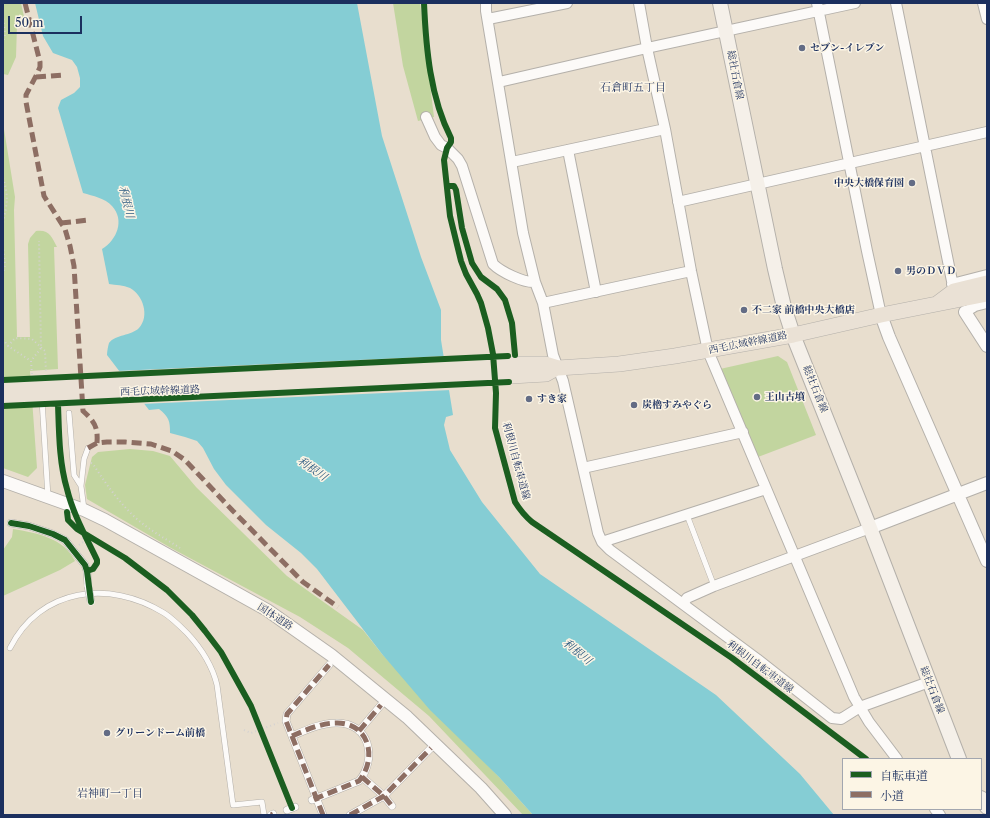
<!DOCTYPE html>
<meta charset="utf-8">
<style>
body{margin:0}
#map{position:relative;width:990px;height:818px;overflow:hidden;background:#e8dece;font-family:"Libre Caslon Text","Noto Serif JP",serif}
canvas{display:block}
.frame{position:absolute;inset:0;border:4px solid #1b2f5e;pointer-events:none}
.legend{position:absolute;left:842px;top:758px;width:140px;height:52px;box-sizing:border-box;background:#fcf5e5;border:1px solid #a2a6af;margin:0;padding:5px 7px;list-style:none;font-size:12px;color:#1b2f5e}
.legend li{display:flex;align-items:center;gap:8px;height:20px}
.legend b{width:20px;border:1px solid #a2a6af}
.scale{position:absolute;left:8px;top:16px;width:74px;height:18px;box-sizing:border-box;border:2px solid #1b2f5e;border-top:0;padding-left:5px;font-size:12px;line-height:14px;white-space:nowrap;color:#1b2f5e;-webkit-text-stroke:3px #fcf5e5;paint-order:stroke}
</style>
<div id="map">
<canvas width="990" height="818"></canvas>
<div class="frame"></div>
<ul class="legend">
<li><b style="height:5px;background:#1b5e20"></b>自転車道</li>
<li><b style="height:5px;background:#8d6e63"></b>小道</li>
</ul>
<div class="scale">50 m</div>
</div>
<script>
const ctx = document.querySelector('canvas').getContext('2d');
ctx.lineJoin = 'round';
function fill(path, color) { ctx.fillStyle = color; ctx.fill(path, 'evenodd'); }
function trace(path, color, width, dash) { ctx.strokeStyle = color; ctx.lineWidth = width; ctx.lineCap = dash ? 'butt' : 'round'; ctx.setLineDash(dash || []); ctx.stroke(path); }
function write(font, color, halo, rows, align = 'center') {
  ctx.font = font + ' "Libre Caslon Text","Noto Serif JP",serif'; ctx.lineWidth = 3; ctx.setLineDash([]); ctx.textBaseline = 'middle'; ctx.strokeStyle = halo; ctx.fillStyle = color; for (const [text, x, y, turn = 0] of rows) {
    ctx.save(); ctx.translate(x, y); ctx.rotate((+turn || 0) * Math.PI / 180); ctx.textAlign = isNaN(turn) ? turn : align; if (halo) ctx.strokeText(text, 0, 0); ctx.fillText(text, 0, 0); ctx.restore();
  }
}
fill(new Path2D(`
 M3,3H21L26,26L17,25L16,57L8,75L3,74Z
 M393,3H420L434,117L418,121L403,66Z
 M3,123L15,197L14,210L17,337H30L28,244L30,238L36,231C49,229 52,237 57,247H54L58,369L30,371L37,468L28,477L3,468Z
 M778,356L787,362L816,435L758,457L720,369Z
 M130,449L153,451L170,456L196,487L287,576L363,630L382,654L499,777L533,815H523L429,716L348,648L300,617L171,548L87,499L85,485L92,457L98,452Z
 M13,529C37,533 64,538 75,561L60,570L3,596V550L12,537Z`), '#c2d59f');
fill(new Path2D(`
 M35,3H357L382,136L421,257L441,310V340L453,415L446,417L444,425L450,450L482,502L540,574L716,695L800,774L834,815H533L499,777L430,710L382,654L317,569L301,553L266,525L226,485L214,469L203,448L197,441L185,437L170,433C170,421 169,417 159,409L149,410L107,355C107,352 108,346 109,343C116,334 131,336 139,328C150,316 143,295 130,288C123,285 116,285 109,284L102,249C117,240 125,220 112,206C105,198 93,196 83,193L58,108L61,100L74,93L80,87V78L77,67L72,60L53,53L43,36Z`), '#85cdd4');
fill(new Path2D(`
 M445,356L451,390L141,404L117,371Z`), '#e8dece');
const service = new Path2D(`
 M39,400H42L48,497
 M69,413L74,475L81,486L84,509
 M81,486L84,459L88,448
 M687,515L714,586
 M10,648C40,588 109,579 164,613C172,618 180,626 187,633C201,648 212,664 217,685L233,805L262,802L264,815`);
const pedestrian = new Path2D(`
 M11,523L29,526L53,534L65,540L85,565L87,571L88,586
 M359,731L381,705
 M292,736C306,730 321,723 336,723C369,722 378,758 359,781L312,800
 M362,777L384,796L392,806
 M287,810L295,807
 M271,815L273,814
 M323,815L286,721L287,714L329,665
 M350,815L384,796L431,748`);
const minor = new Path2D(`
 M486,3V11L523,233L535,282L543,303L553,355L563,381L598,533L602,542L610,550L757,659L832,718L841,719L860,707L929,682
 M639,3L647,48L665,129L691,271L708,351L854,697L869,722L897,759
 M817,3L867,251L881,315
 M896,3L954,291
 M983,3L987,19
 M488,19L567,3
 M499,82L647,48L855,3
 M426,117L435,137L441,145L447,148L458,159L462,166L493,264C501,272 524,283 535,282
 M568,150L596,292
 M512,162L665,129
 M678,202L987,132
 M952,284L987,275
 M543,303L691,271
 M965,312L975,306L987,303
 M583,468L743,432
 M602,542L766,489
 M683,604L687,598L714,586L870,528
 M935,809L940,815`);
const tertiary = new Path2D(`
 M965,312L987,346
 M881,315L889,337L987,561
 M3,481L84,510L105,520L267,610L331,655L407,717L481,788L505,815
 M870,528L987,483`);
const secondary = new Path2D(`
 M720,3L775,269L784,307L793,335L870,528L959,759
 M981,798L987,807`);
const primary = new Path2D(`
 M938,303L954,291L987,283
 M511,364H545L558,368L619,364L675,356L793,335L881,315L987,294
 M511,376L546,374L553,370`);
trace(service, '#b4b0aa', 6);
trace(pedestrian, '#b4b0aa', 8);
trace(minor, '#b4b0aa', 12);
trace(tertiary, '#b4b0aa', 14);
trace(secondary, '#b4b0aa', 16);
trace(primary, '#b4b0aa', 16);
trace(new Path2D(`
 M3,15L5,34L3,43
 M3,178C9,197 7,204 3,223
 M3,246L5,265L3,273
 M3,339L8,346L31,361
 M8,346L15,338L32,339L45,351L46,373
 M32,374L31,361L41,348L39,241
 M91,463L93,464C106,484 120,504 138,520C151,531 166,539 180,548
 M67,515C69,521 73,525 78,529C86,536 97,540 106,546C127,559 147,573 165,589C232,645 259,724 289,802
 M79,545L83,542L82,532
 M93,553L97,563L94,568
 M244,730L251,733L278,723`), '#d4d2d1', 2, [1, 3]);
trace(service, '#fcfaf8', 5);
trace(pedestrian, '#fcfaf8', 7);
trace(minor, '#fcfaf8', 10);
trace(tertiary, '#fcfaf8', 12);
trace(secondary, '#f5f0e9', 14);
trace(primary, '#eae1d5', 15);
const pedestrianBridge = new Path2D(`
 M88,586L91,602`);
const primaryBridge = new Path2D(`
 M3,387L511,364
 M3,398L511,376`);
trace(pedestrianBridge, '#b4b0aa', 8, []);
trace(primaryBridge, '#b4b0aa', 16, []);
trace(new Path2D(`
 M58,407C60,434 59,461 66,487C72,510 84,532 93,553`), '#d4d2d1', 2, [1, 3]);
trace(pedestrianBridge, '#fcfaf8', 7);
trace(primaryBridge, '#eae1d5', 15);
trace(new Path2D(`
 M25,3L40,62V67L37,74L26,95V102L44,196L65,229L70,246L74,266L83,411C95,422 98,427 97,443
 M36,77L63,75
 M61,223L89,220
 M88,448L97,443L107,442H125L151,444L172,451L185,460L233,511L303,582L338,607
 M359,731L381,705
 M292,736C306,730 321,723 336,723C369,722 378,758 359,781L312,800
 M362,777L384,796L392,806
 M271,815L273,814
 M323,815L286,721L287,714L329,665
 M350,815L384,796L431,748`), '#8d6e63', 5, [10, 5]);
trace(new Path2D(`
 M424,3C426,48 430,97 451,138V142L447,148L444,160L450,216L461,261L466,274L477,294L481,303L488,328L493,354L496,393L495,428L515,502C520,510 525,516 532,522L732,658L866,759
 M447,186H454L456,190L462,228L472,263L481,277L497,289L505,300L512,323L515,355
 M3,380L508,356
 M58,404C59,432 59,462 67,489C73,514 86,537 97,560V563L93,569L87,571
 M3,406L509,382
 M67,512L68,520L77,529L125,558L167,590L192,615L205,631L221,652L251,706L292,808
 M11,523L29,526L53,534L65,540L85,565L87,571L91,602`), '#1b5e20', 6);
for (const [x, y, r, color] of [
 [802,48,4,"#636c85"],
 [912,183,4,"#636c85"],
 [898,271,4,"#636c85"],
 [744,310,4,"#636c85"],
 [757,397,4,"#636c85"],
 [529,399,4,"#636c85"],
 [634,405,4,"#636c85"],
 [107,733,4,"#636c85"]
]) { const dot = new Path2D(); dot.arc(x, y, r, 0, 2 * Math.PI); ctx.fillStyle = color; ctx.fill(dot); trace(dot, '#fcf5e5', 1.5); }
write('bold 10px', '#1b2f5e', '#fcf5e5', [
 ["セブン-イレブン",810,48],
 ["中央大橋保育園",904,183,"right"],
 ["男のＤＶＤ",906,271],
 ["不二家 前橋中央大橋店",752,310],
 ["王山古墳",765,397],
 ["すき家",537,399],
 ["炭櫓すみやぐら",642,405],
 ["グリーンドーム前橋",115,733]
], 'left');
write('10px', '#1b2f5e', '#fcf5e5', [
 ["総社石倉線",735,75,79],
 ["西毛広域幹線道路",748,343,-11],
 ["総社石倉線",815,389,68],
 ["西毛広域幹線道路",160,391,-2],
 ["利根川自転車道線",516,461,75],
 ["国体道路",275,617,33],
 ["利根川自転車道線",760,667,37],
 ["総社石倉線",932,690,69]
]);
write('11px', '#1b2f5e', '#fcf5e5', [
 ["石倉町五丁目",633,88],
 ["岩神町一丁目",110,794]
]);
write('italic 11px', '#2e5c82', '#fcf5e5', [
 ["利根川",126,202,76],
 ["利根川",312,469,35],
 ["利根川",577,652,39]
]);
</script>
